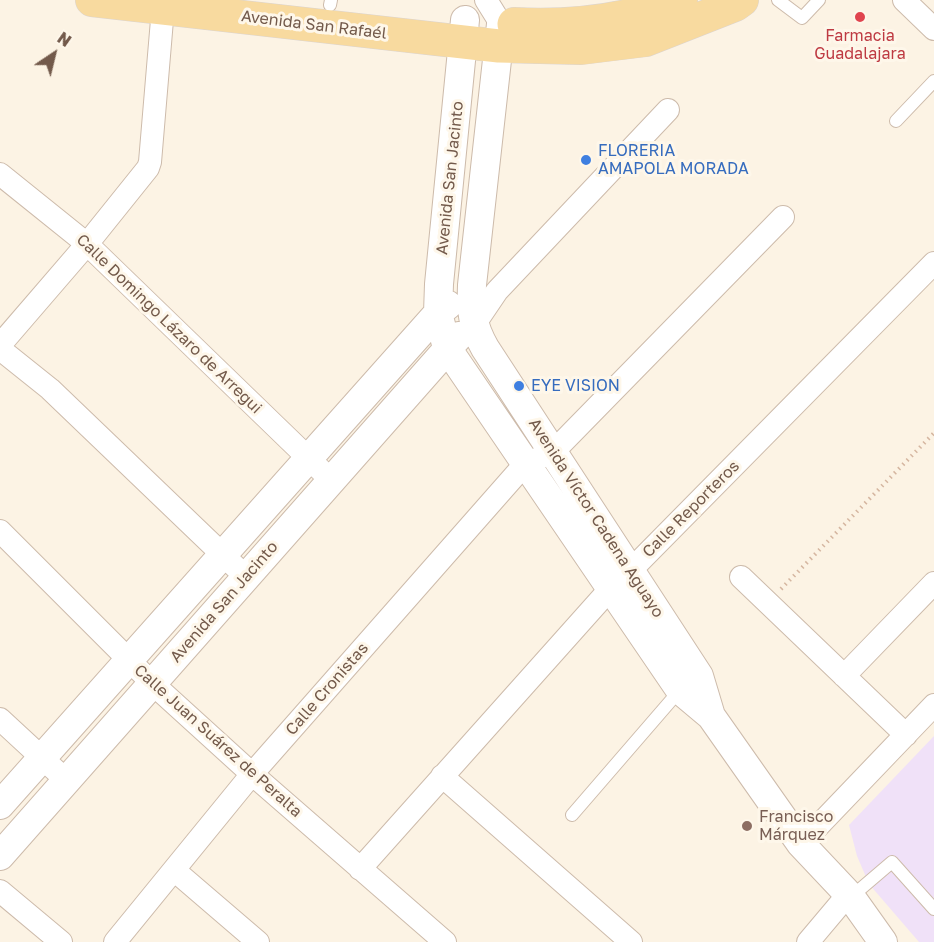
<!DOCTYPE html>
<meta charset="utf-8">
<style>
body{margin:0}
#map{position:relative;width:934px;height:942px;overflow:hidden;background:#fcf3e4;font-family:"Golos Text",sans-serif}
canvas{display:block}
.north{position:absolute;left:24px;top:24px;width:60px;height:60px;-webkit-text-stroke:4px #fef7ea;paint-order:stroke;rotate:35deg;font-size:16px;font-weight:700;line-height:24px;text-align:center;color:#735a4b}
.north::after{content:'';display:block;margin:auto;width:21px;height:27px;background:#735a4b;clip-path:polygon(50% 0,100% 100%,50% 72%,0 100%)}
</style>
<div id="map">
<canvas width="934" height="942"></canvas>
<div class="north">N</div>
</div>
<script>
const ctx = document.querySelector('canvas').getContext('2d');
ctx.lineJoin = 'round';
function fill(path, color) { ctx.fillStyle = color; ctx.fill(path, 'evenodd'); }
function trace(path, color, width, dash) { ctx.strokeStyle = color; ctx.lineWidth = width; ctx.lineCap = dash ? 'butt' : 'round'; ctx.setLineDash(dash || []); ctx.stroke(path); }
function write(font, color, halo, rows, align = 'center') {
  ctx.font = font + ' "Golos Text",sans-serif'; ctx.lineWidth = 6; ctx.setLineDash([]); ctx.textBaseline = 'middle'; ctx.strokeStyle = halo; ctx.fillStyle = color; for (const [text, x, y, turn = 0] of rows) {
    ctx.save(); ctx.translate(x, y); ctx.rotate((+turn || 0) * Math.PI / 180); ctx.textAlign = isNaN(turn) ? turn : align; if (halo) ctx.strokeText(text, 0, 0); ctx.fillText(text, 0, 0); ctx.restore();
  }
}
fill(new Path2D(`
 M934,736V942H919L869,884L857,856L849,825Z`), '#f0e1f8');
const service = new Path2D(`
 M778,0L802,18L819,0
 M330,5L331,0
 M896,121L934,81
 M572,815L680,690
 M851,897L892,862L934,909`);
const minor = new Path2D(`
 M486,0L501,24
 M904,0L934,29
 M0,174L87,244L332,481
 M474,325L497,291L668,110
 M0,345L87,244L148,168L150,162L163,8
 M0,349L50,389L246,577
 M0,531L153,684L252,774L445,942
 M741,577L906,735
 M844,676L934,583
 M0,719L67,781
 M442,776L631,942
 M801,844L934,705
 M360,869L610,589L631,570L934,263
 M174,870L258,942
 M0,891L61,942
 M115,942L252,774L525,464L553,452L783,217
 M808,942L840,904L851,897`);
const tertiary = new Path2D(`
 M465,20L439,284L438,313L447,348L680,690L711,716L801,844L851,897L883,942
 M501,24L472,285C471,311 472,325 485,348L699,676L711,716
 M0,805L438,313L448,305
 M0,856L459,336`);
const primary = new Path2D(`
 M92,0L499,46L581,48L646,40L735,5L742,0
 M514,24C570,27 629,20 681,0`);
trace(service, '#cdbbab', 14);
trace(minor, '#cdbbab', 24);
trace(tertiary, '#cdbbab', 30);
trace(primary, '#dbd4d0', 34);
trace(new Path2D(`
 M781,589L934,433`), '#d5b6a0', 4, [1.5, 4.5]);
trace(service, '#fff', 12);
trace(minor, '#fff', 22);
trace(tertiary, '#fff', 28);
trace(primary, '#f8da9f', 33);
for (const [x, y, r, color] of [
 [860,17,6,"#e0444e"],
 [586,160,6,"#3f7fe0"],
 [519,386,6,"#3f7fe0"],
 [747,826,6,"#8d6e63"]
]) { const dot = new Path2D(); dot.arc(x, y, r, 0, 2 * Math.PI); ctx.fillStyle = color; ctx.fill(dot); trace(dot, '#fef7ea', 2); }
write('16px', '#735a4b', '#fef7ea', [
 ["Avenida San Rafaél",314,25,7],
 ["Avenida San Jacinto",450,178,-84],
 ["Calle Domingo Lázaro de Arregui",169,324,44],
 ["Calle Reporteros",691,509,-45],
 ["Avenida Víctor Cadena Aguayo",596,518,57],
 ["Avenida San Jacinto",224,602,-49],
 ["Calle Cronistas",327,689,-49],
 ["Calle Juan Suárez de Peralta",218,741,42]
]);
write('16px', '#be3a42', '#fef7ea', [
 ["Farmacia",860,36],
 ["Guadalajara",860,54]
]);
write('16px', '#366cbe', '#fef7ea', [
 ["FLORERIA",598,151],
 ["AMAPOLA MORADA",598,169],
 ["EYE VISION",531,386]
], 'left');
write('16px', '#785e54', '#fef7ea', [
 ["Francisco",759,817],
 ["Márquez",759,835]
], 'left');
</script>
